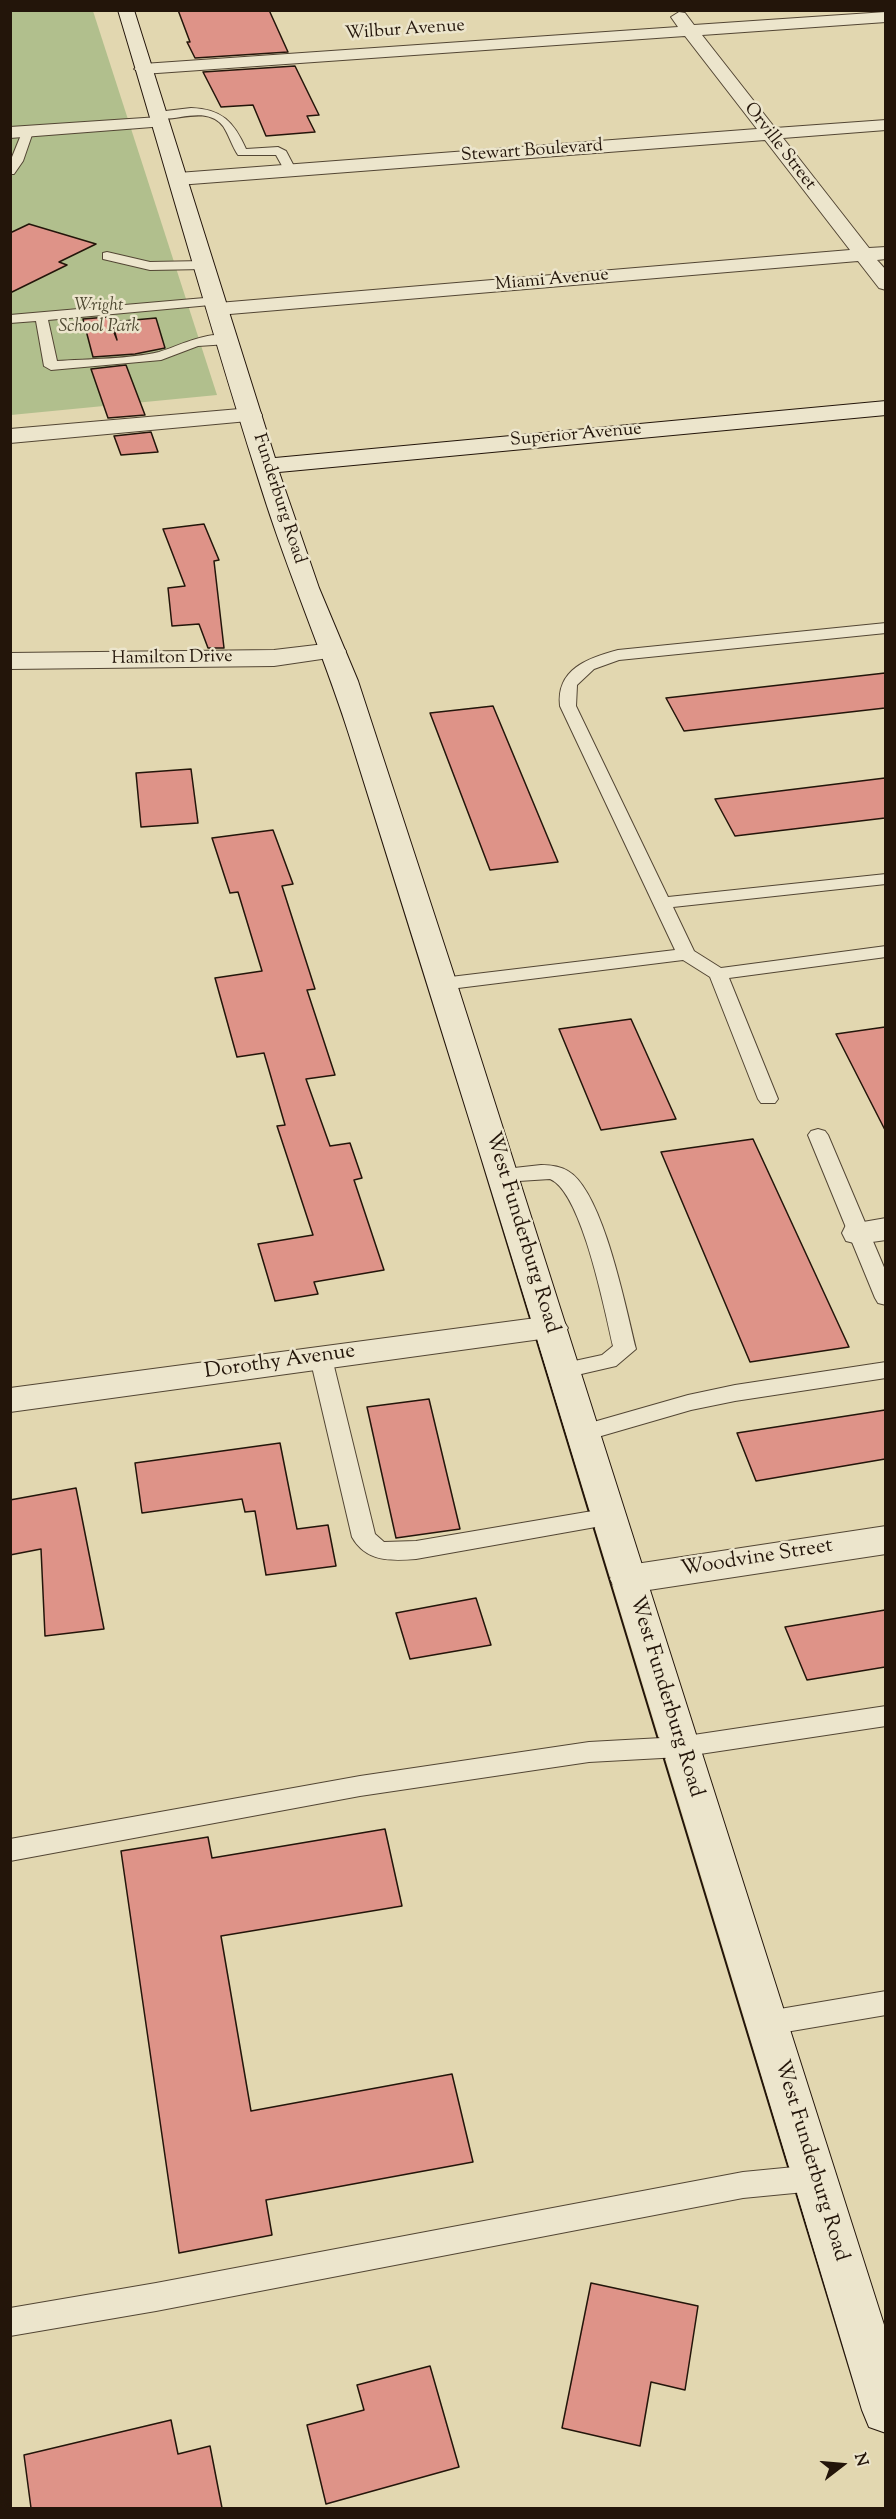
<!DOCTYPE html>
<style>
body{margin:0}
#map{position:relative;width:896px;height:2519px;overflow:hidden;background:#e2d7b0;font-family:"Sorts Mill Goudy",serif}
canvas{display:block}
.frame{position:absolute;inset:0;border:12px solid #23150a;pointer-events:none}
.north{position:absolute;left:812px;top:2435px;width:60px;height:60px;-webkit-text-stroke:4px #ece5cc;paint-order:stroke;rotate:74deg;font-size:16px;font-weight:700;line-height:24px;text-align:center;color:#23150a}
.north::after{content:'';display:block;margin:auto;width:21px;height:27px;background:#23150a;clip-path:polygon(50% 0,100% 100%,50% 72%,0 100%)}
</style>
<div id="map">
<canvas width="896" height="2519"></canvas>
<div class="frame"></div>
<div class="north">N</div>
</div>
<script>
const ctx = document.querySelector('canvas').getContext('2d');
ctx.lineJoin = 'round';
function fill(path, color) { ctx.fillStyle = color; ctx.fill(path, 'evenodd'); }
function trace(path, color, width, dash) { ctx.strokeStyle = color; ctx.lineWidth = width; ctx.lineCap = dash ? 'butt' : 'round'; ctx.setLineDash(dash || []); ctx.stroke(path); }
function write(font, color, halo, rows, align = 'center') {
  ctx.font = font + ' "Sorts Mill Goudy",serif'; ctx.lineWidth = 5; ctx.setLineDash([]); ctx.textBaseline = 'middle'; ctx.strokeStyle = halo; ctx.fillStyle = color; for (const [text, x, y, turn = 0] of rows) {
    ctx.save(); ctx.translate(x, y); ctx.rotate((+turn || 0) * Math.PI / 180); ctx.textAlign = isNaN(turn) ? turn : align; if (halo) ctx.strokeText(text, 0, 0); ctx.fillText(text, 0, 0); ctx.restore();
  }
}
fill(new Path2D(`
 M11,11H93L217,395L11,415Z`), '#b1bf8d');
const building = new Path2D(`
 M178,10H269L288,52L195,58L187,42H190Z
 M295,66L319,115L307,116L315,132L266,136L253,105L221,107L203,72Z
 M29,224L96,244L59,262L67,265L10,293V233Z
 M108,317L117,340L112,322L156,318L165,348L135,354L93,357L83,319Z
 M126,365L145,415L108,418L91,369Z
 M151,432L158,452L121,455L114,436Z
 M204,524L219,560L214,561L224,648H208L199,624L172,626L168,588L185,586L163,529Z
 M885,673V708L684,731L666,698Z
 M493,706L558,862L490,870L430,713Z
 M191,769L198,823L141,827L136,773Z
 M885,778V818L735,836L715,799Z
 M273,830L293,884L282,886L315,989L307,990L335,1075L306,1079L330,1146L350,1143L362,1178L354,1180L384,1270L314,1282L318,1294L275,1301L258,1244L313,1235L277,1126L285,1125L264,1053L237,1057L215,978L262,971L238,892L230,893L212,838Z
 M631,1019L676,1119L601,1130L559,1029Z
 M885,1027V1130L836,1034Z
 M753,1139L849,1347L750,1362L661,1152Z
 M429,1399L460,1529L396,1538L367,1407Z
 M885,1410V1459L756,1481L737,1433Z
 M280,1443L297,1529L328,1525L336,1566L266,1575L255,1511L245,1512L242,1499L142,1513L135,1463Z
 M76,1488L104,1629L45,1636L41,1549L10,1555V1500Z
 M476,1598L491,1645L410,1659L396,1613Z
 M885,1610V1667L807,1680L785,1627Z
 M385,1829L402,1906L221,1936L251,2111L452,2074L473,2162L266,2200L272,2235L179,2253L121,1851L208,1837L212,1858Z
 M591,2283L698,2306L685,2390L651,2382L640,2446L562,2428Z
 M430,2366L459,2467L326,2504L307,2425L364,2410L357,2385Z
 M171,2420L178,2454L210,2446L222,2508H31L24,2455Z`);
fill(building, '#de9388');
trace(building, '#23150a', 1.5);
const lane = new Path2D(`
 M191,108C222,109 234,122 246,149L278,147L286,151L296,170L286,173L276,155H238C232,146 229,135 223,126C203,102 167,128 151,115L157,112Z
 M23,130L33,132L23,161L14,174H10V162Z
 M107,252L150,262L204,261L210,265L204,269L150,270L103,259V253Z
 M216,297L221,298V304L48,320L57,361C87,359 131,359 159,352C177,347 219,325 235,340L228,344L198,346L161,360L51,370L44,366L36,321L10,323V315Z
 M886,623V633L619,660L594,669L577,685L576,706L668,897L886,874V884L673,907L694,951L721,968L886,946V957L729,978L778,1099L775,1103H761L758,1099L710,977L683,960L442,990L435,988L433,984L442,978L675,950L560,706C556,669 588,658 618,650Z
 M818,1129L825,1131L828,1135L886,1272V1305L878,1303L875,1298L808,1135L811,1131Z
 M541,1165C549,1165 560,1166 568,1171C603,1191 626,1309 636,1349L616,1366L564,1378L556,1375L553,1370L556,1365L602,1355L613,1346C605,1312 582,1192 550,1179L503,1182L496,1180L493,1175L496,1170Z
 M321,1350L329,1353L332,1358L375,1534L384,1542L416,1541L610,1508L618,1511L622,1517L618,1523L416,1559C391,1561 366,1562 352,1537L310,1358L313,1353Z
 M886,1362V1378L735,1401L691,1410L584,1441L576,1439L573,1433L576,1427L688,1395L735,1385Z
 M886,1706V1726L680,1757L589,1762L360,1796L10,1861V1839L360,1776L589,1742L680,1737Z
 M886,1991V2015L768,2035L758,2031L754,2023L758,2015L768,2011Z
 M815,2165L825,2169L829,2178L825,2187L815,2191L743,2198L156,2311L10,2336V2308L156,2283L743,2172Z`);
const street = new Path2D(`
 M679,12L685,13L694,25L886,12V22L702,35L775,128L886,120V130L783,138L869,248L886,247V259L877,260L886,270V290L879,288L858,261L218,315L211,313L208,309L211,305L218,303L850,250L765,140L178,185L169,179L178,173L757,129L685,36L143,74L134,69L143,64L678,27L671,17Z
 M159,117L168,122L165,126L10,138V127Z
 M251,408L259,410L262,415L259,420L10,443V429Z
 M333,643L342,646L346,651L342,656L274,666L10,669V653L274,650Z
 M886,1218V1240L858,1244L846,1241L842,1233L846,1225Z
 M551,1316L563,1320L568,1328L563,1336L10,1412V1388Z
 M886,1526V1554L629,1593L616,1589L610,1579L616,1569L629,1565Z`);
const secondary = new Path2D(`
 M118,10H134L275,458L886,401V415L279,472L319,588L358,681L457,984L886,2331V2433L869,2427L862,2410C696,1853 526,1298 352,744C327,663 293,586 267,506C214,342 168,176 118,10Z`);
trace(lane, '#534634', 2);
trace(street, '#534634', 2);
trace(secondary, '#23150a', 2);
fill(lane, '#ece5cc');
fill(street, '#ece5cc');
fill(secondary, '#ece5cc');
write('18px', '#23150a', '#ece5cc', [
 ["Wilbur Avenue",405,31,-4],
 ["Orville Street",779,147,52],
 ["Stewart Boulevard",532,152,-4],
 ["Miami Avenue",552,281,-5],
 ["Superior Avenue",576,436,-5],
 ["Funderburg Road",278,499,72],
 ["Hamilton Drive",172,659,-1]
]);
write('italic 18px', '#4e4831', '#ece5cc', [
 ["Wright",99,307],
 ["School Park",99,328]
]);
write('21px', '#23150a', '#ece5cc', [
 ["West Funderburg Road",521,1233,73],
 ["Dorothy Avenue",280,1363,-8],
 ["Woodvine Street",757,1559,-9],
 ["West Funderburg Road",665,1697,73],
 ["West Funderburg Road",810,2161,73]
]);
</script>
